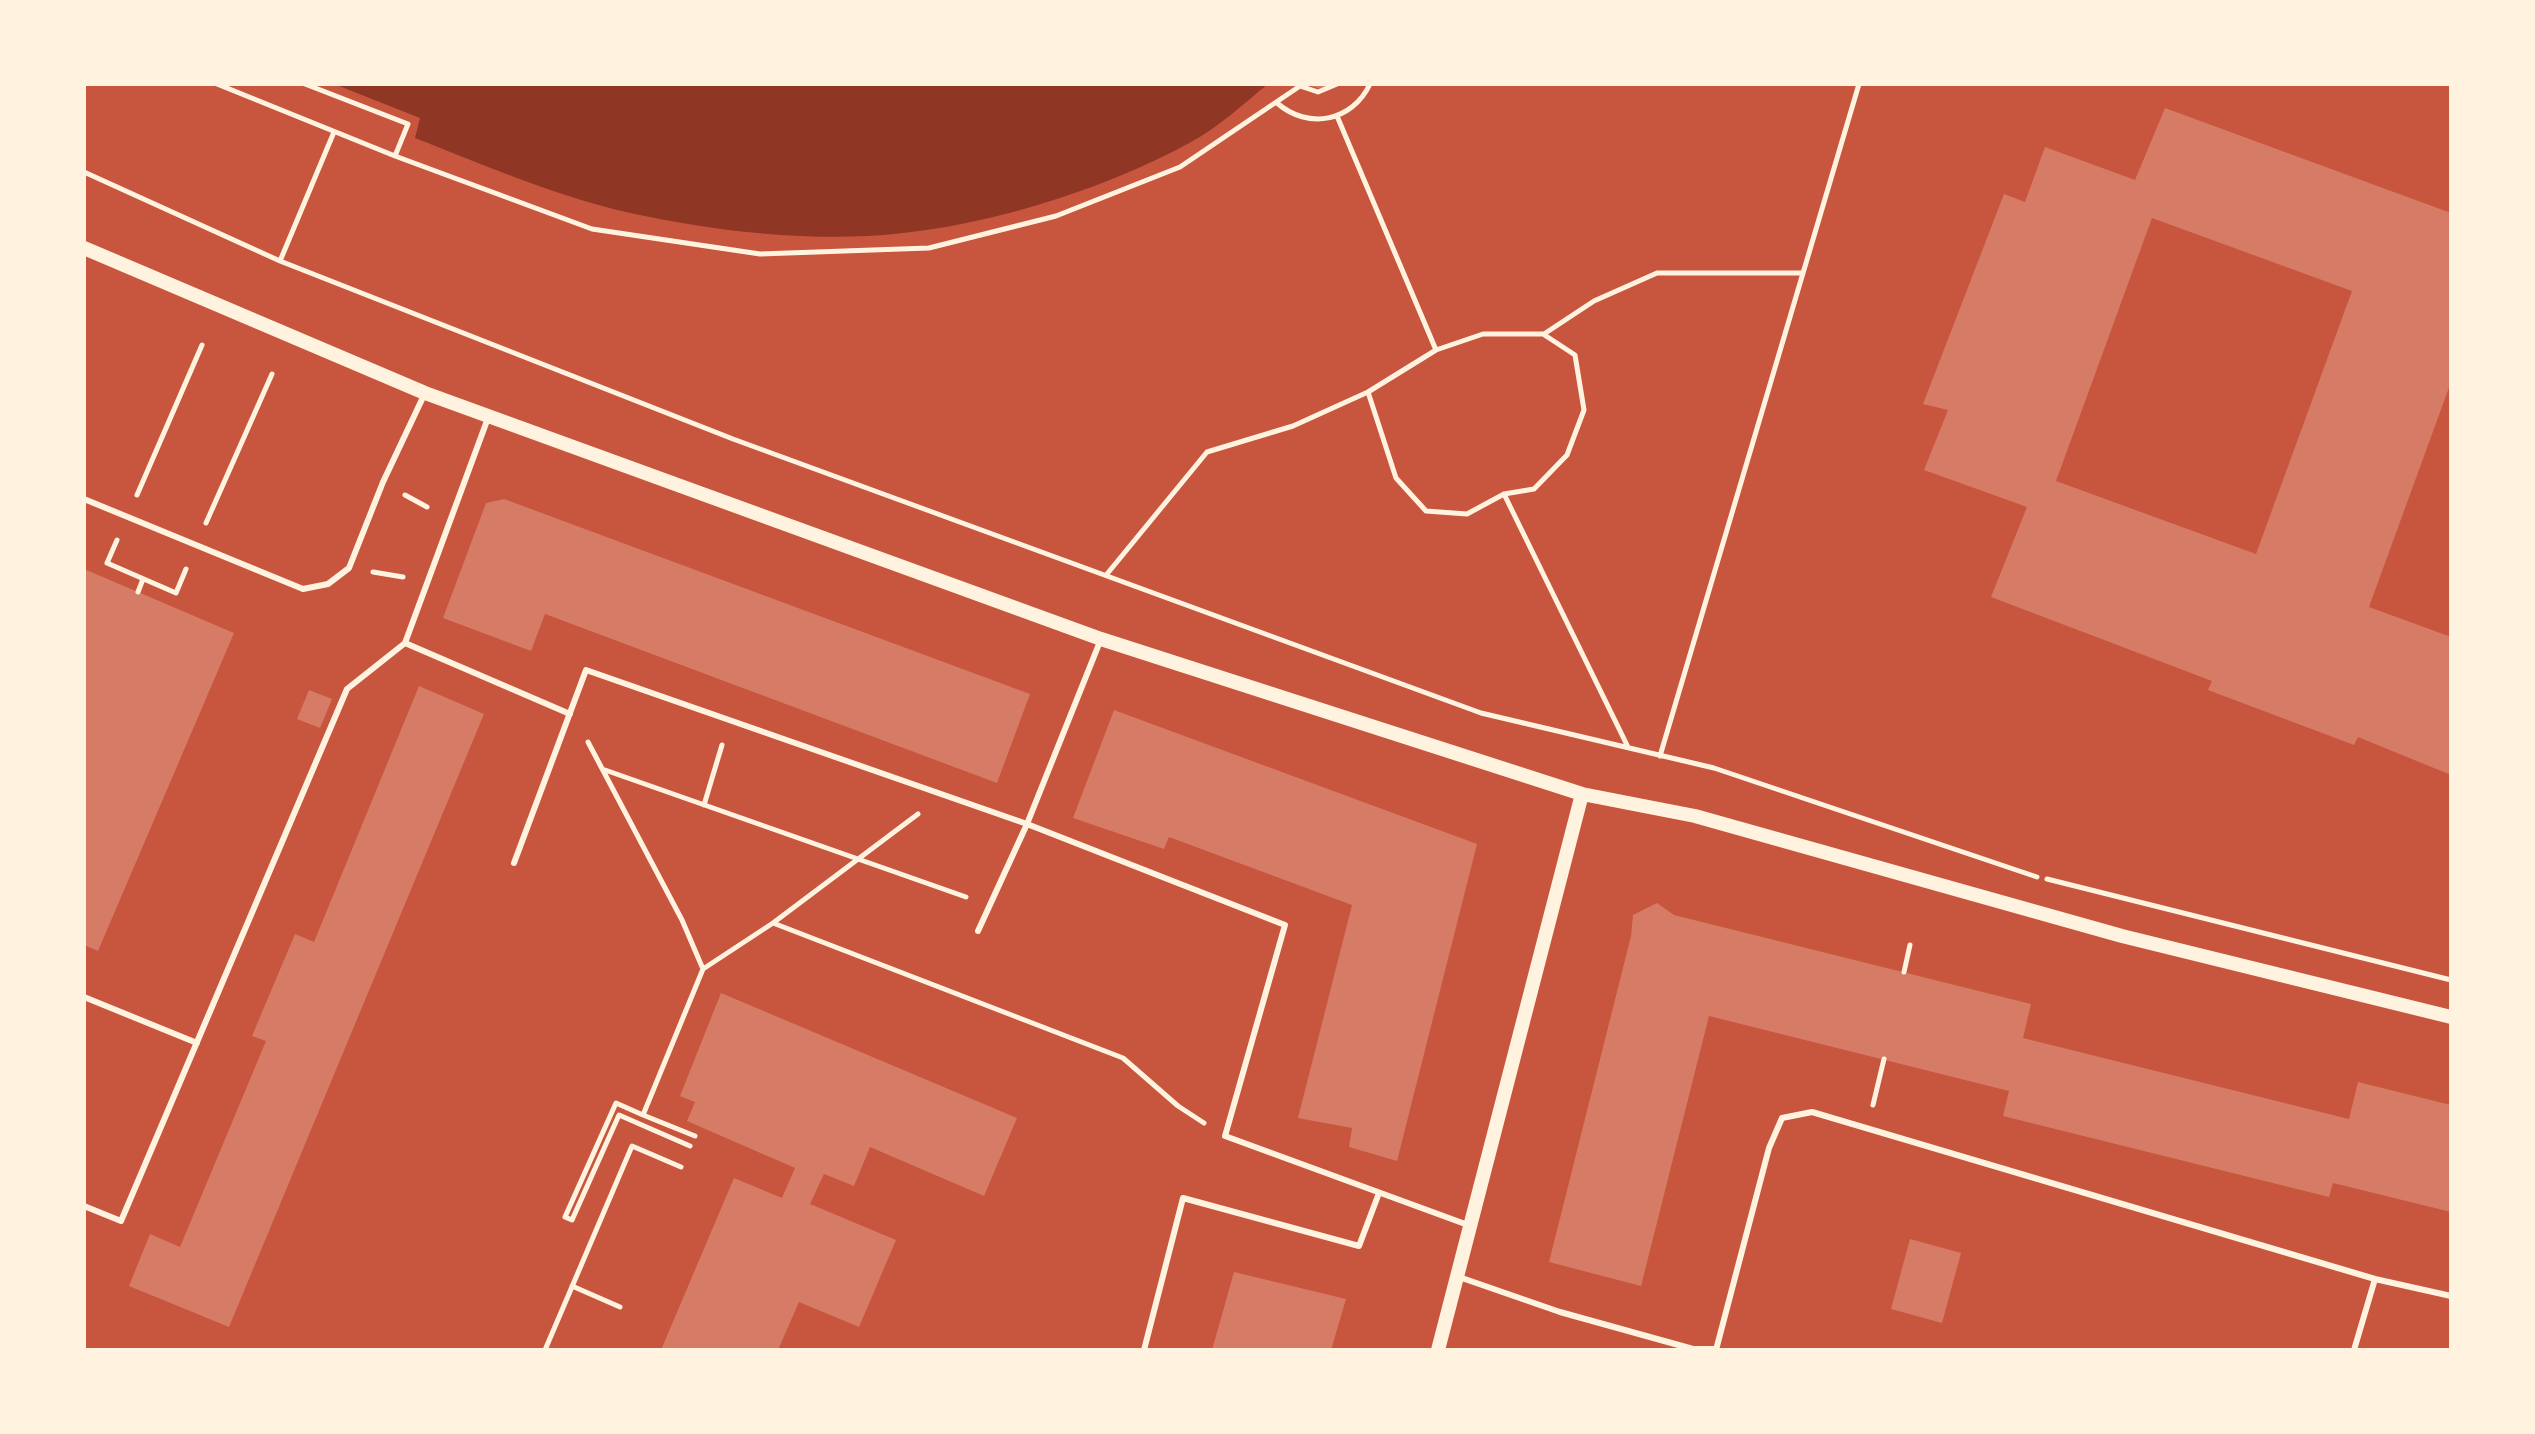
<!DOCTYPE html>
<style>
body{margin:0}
#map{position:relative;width:2535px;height:1434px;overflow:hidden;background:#c8553d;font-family:Arial,sans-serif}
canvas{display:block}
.frame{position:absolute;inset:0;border:86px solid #fff3e0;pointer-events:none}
</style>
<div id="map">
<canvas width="2535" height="1434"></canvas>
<div class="frame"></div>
</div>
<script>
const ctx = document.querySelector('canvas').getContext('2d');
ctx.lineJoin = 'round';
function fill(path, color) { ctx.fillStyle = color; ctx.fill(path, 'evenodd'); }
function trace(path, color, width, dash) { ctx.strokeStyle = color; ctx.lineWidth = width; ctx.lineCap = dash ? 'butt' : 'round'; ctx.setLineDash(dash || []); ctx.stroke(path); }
fill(new Path2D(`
 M334,84H1268C1243,104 1219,127 1191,142C1098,193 972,231 867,236C788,240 703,229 626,212C553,195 484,165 415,138L420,118Z`), '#8f3625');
fill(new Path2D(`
 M1303,84H1332V85L1319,88Z
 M2165,108L2451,213V382L2369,607L2451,637V775L2358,737L2354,745L2208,690L2212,681L1991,597L2027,507L1924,470L1948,410L1923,404L2004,194L2025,202L2045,147L2135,180ZM2152,218L2352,291L2256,554L2056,481Z
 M504,499L1030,694L997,783L545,614L531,651L443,618L486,503Z
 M84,569L234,633L98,951L84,945Z
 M419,686L484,714L229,1327L129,1286L150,1234L180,1247L266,1041L252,1036L295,934L314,942Z
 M309,690L332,699L320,728L297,719Z
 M1114,710L1477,844L1397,1161L1349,1147L1352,1128L1298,1118L1352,905L1169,837L1164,849L1073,818Z
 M1657,903L1674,915L2031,1004L2023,1038L2349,1119L2358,1082L2451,1105V1212L2333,1183L2329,1197L2003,1116L2009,1091L1709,1016L1641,1286L1549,1262L1631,936L1633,915Z
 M721,993L1017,1118L984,1196L870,1147L854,1186L824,1174L810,1204L896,1240L859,1327L799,1302L778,1350H661L734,1178L782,1198L795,1168L687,1121L695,1102L680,1096Z
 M1910,1239L1961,1253L1942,1323L1891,1309Z
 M1234,1272L1346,1299L1331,1350H1212Z`), '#d67c66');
trace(new Path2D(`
 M217,84L395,156L592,229L760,254L929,248L1056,216L1180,167L1300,86L1318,92L1337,84
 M305,84L408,124L395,156
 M1277,103C1308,130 1352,122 1370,84
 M84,172L280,261L733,439L1481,713L1714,768L2037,877
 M280,261L334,132
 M1544,334L1594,301L1657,273H1803
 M1436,350L1483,334H1543L1575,355L1584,410L1567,455L1534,489L1504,494
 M1368,392L1396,478L1426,511L1467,514L1504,494L1627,745
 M137,495L202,345
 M405,495L427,507
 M206,523L272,374
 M117,540L107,563L176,593L186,569
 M373,572L403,577
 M1107,574L1207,452L1293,426L1368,392L1436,350L1337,116
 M138,592L143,579
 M588,742L682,920L703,969
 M1660,756L1859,84
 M605,770L966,897
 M704,805L722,745
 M2047,879L2451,980
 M773,923L1123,1058L1178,1106L1204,1123
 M1904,972L1910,945
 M1873,1105L1884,1059
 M643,1115L616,1103L565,1217L572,1220L619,1115L690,1146
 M695,1136L643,1115L703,969L773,923L918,814
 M572,1286L620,1307
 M545,1350L632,1146L681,1167`), '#fff3e0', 5);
trace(new Path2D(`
 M84,499L303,589L328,584L349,568L383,482L425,393
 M405,643L570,714
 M514,863L586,670L1027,824L1285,925L1225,1136L1468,1225
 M978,931L1027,824L1101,639
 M84,997L197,1043
 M84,1206L121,1221L347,689L405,643L488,418
 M1459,1277L1560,1312L1693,1349H1716
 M1144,1350L1183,1198L1359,1246L1379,1193
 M1716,1350L1769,1148L1782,1118L1812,1112L2375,1279L2451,1296
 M2354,1350L2375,1279`), '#fff3e0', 6);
trace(new Path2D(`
 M84,248L425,393L1101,639L1582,794L1695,816L2122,936L2451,1017
 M1438,1350L1582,794`), '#fff3e0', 14);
</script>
